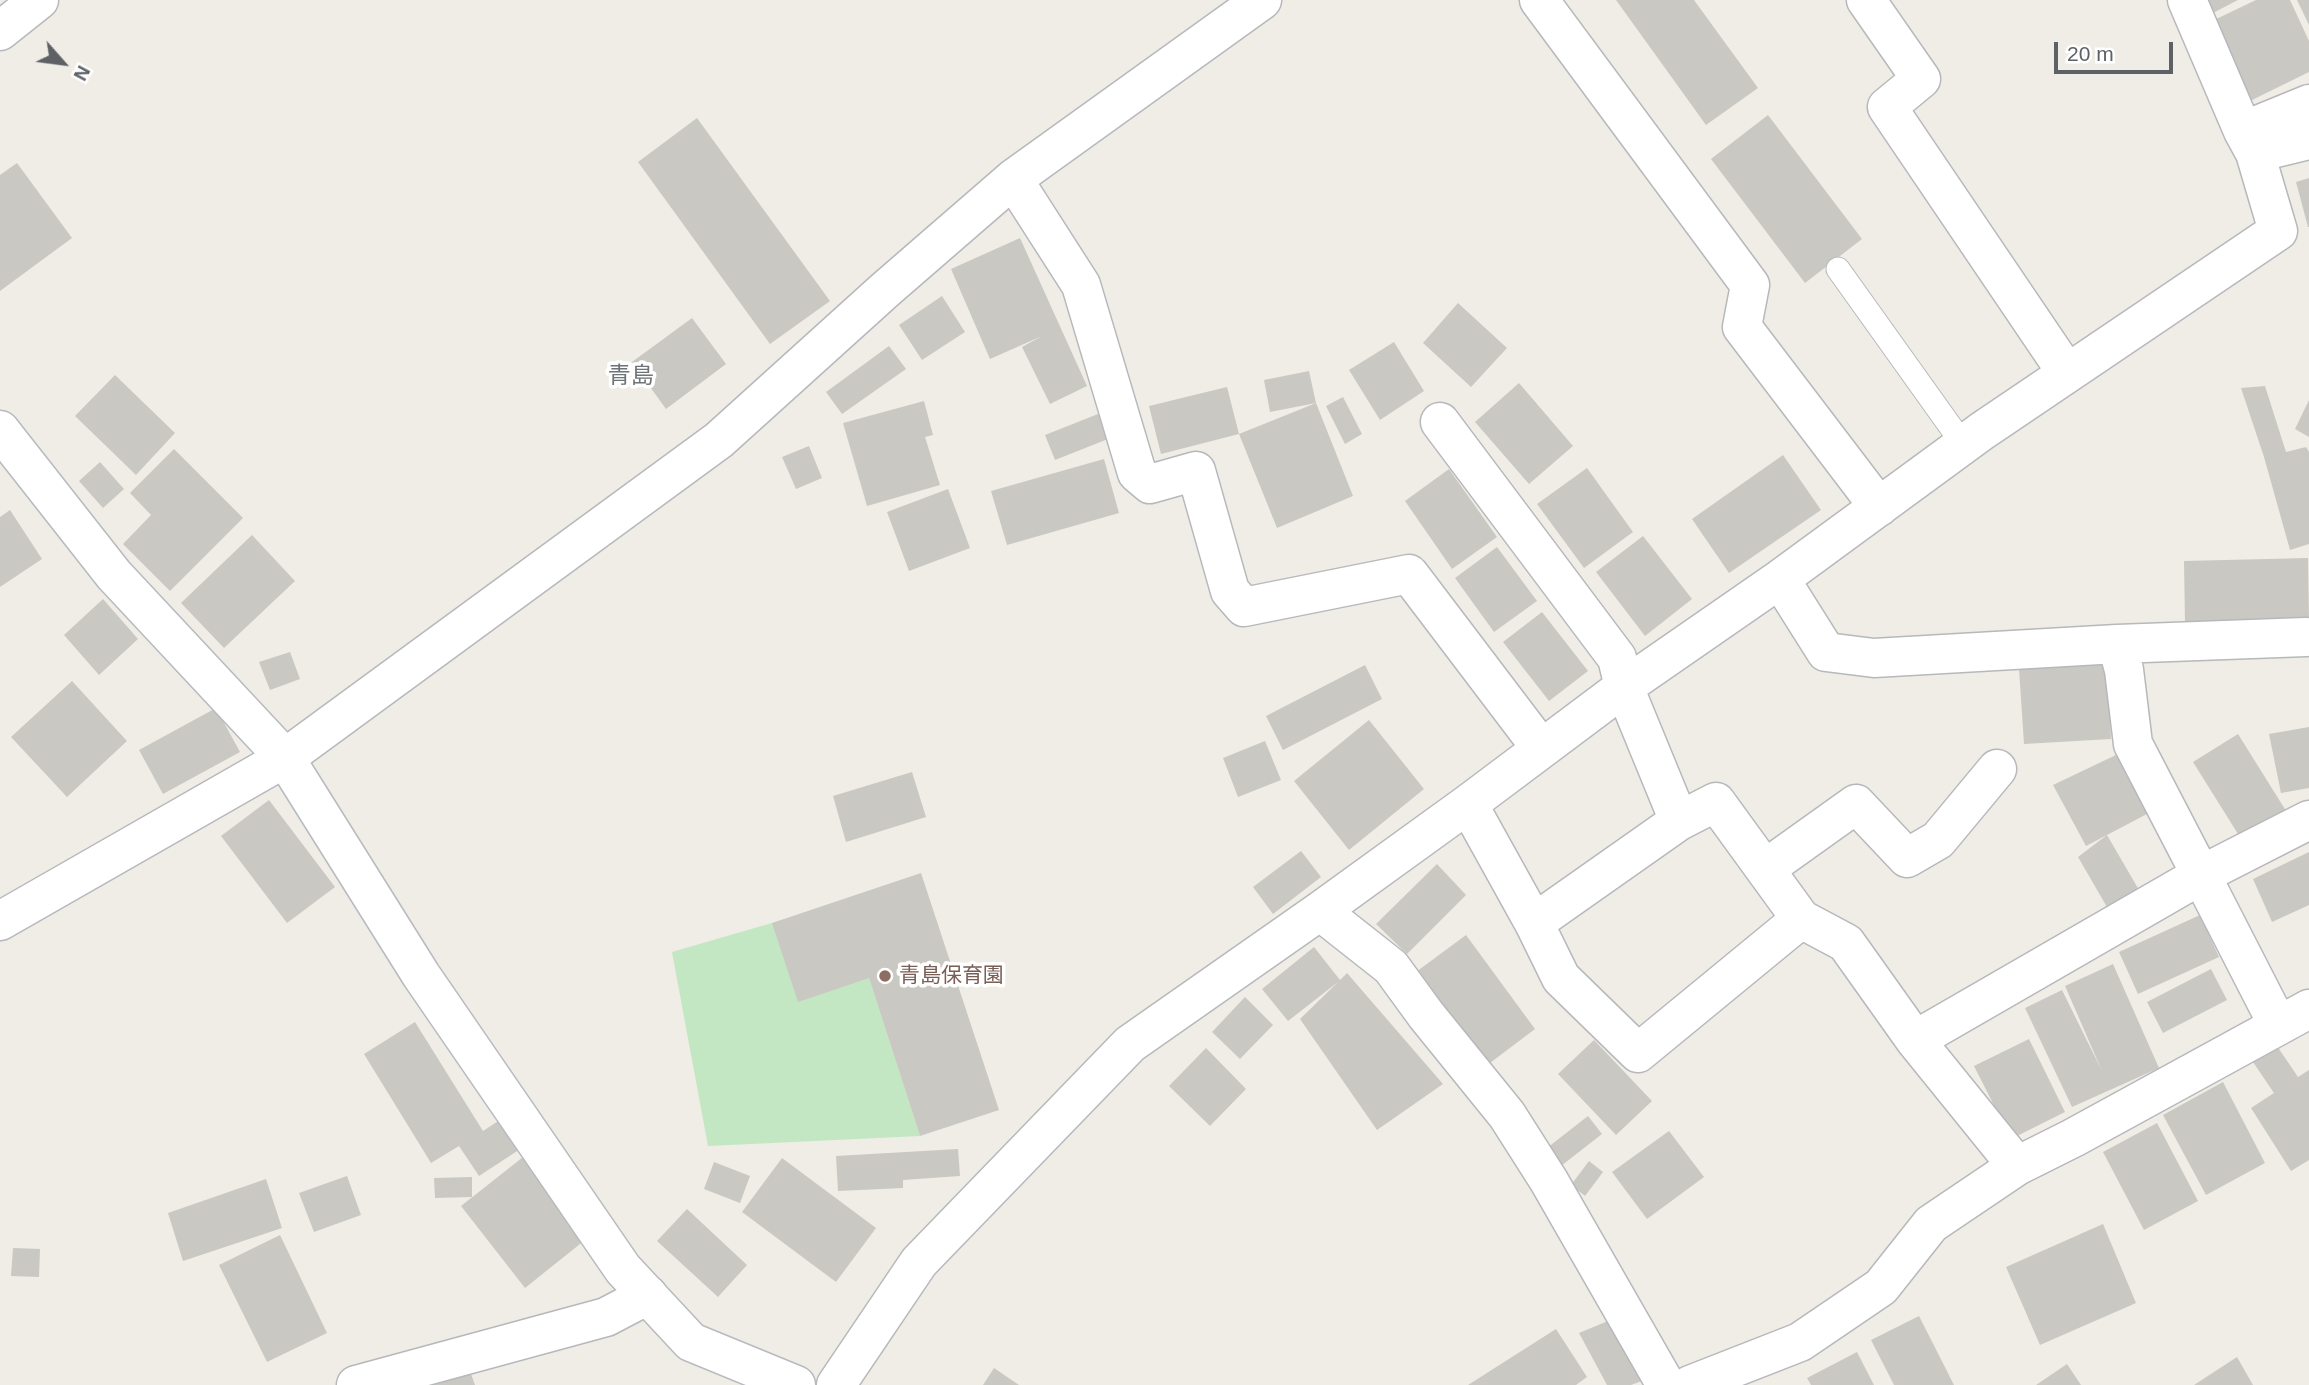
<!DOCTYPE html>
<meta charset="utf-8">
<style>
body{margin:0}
#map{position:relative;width:2309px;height:1385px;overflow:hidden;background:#efede5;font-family:Arial,sans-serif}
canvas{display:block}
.north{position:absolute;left:28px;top:28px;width:70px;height:70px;-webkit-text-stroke:5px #fff;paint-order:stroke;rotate:118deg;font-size:19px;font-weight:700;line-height:28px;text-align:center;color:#5d6166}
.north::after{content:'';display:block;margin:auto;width:24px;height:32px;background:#5d6166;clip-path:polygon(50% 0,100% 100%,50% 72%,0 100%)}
.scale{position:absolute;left:2054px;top:42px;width:119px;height:32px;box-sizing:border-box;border:4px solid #5d6166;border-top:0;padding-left:9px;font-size:21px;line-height:24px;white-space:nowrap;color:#5d6166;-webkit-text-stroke:5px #fff;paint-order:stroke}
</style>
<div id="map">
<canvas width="2309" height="1385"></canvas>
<div class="north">N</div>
<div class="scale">20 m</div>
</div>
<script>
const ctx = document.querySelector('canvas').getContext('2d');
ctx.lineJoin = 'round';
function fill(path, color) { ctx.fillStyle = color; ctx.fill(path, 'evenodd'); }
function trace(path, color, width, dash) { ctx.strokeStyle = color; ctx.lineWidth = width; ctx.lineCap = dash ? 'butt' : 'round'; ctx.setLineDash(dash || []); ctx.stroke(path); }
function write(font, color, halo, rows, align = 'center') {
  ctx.font = font + ' Arial,"Noto Sans JP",sans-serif'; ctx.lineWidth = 7; ctx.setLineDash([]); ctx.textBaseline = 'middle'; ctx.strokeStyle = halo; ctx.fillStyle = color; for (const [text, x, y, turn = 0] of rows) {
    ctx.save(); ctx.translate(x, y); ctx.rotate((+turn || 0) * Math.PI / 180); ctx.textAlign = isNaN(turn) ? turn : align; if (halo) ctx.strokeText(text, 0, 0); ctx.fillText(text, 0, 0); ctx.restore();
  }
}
fill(new Path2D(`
 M772,923L869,978L920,1136L708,1146L672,952Z`), '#c2e7c2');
fill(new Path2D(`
 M1616,0H1694L1758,88L1706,125Z
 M2205,0H2238L2211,14Z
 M2256,0H2290L2309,41V72L2250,101L2212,21Z
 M2297,0H2309V25Z
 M1768,115L1862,239L1805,283L1711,159Z
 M697,118L830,301L770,344L638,162Z
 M17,163L72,238L0,291V175Z
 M2309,178V227H2308L2296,182Z
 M1020,238L1087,386L1050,404L1022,347L1042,336L990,359L951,269Z
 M942,296L965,332L922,360L899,325Z
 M1458,303L1507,348L1471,387L1423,343Z
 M692,318L726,364L666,409L632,362Z
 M1394,342L1424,391L1380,420L1349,370Z
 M889,346L906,369L842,414L826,392Z
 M1309,371L1316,403L1270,412L1264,380Z
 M115,375L175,433L136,475L75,416Z
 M1519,383L1573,446L1529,484L1475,422Z
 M2265,386L2286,452L2306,447L2309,452V544L2290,550L2264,457L2241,388Z
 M1227,387L1239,434L1161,454L1149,406Z
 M1343,397L1362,434L1345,444L1326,406Z
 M2309,400V437L2295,429Z
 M924,401L933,435L925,437L940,485L867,506L843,423Z
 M1316,403L1353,496L1277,528L1239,434Z
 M1098,414L1108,439L1055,460L1045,435Z
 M809,446L822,478L796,489L782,457Z
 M174,449L243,518L170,591L123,544L151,515L130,493Z
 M1783,455L1821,510L1729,573L1692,519Z
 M1104,459L1119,513L1007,545L991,491Z
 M100,462L124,489L103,508L79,481Z
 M1587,468L1633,532L1584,568L1537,504Z
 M1449,469L1497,537L1452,569L1405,501Z
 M948,489L970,548L909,571L887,512Z
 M10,510L42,559L0,587V517Z
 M252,535L295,581L224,648L181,603Z
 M1643,536L1692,599L1645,636L1596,572Z
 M1497,547L1537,601L1494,632L1455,578Z
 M2308,558L2309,621L2185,624L2184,561Z
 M103,599L138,639L99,675L64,635Z
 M1542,612L1588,671L1549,701L1503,642Z
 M290,652L300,679L270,690L259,662Z
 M2107,663L2111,739L2024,744L2019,669Z
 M1365,665L1382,699L1283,750L1266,716Z
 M72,681L127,741L67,797L11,737Z
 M216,708L240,752L163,794L139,750Z
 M1369,720L1424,789L1349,850L1294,781Z
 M2309,727V788L2281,793L2269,734Z
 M2238,734L2288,814L2243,842L2193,762Z
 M1265,741L1281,780L1238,797L1223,758Z
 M2116,755L2147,814L2086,846L2053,785Z
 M912,772L926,817L846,842L833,796Z
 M269,800L335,887L287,923L221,836Z
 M2107,835L2139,890L2107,907L2078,857Z
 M1301,851L1321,877L1273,914L1253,887Z
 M2309,852V905L2272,922L2253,879Z
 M1437,864L1466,895L1407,954L1376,924Z
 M921,873L999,1110L920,1136L869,978L798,1002L772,923Z
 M2200,915L2219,957L2138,994L2119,952Z
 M1466,935L1535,1029L1486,1066L1416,972Z
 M1314,947L1340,980L1347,973L1443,1084L1377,1130L1300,1019L1338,982L1288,1021L1262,989Z
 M2113,964L2159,1068L2072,1107L2025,1008L2062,990L2102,1071L2065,986Z
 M2211,969L2227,1000L2163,1033L2147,1002Z
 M1245,997L1273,1025L1240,1059L1212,1032Z
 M415,1022L483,1131L512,1112L531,1142L479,1176L459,1146L431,1163L364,1054Z
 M2029,1039L2065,1112L2011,1139L1974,1066Z
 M1594,1040L1652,1101L1616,1135L1558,1074Z
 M2277,1046L2298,1077L2309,1070V1160L2291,1171L2251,1108L2274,1093L2253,1062Z
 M1206,1048L1246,1089L1210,1126L1169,1086Z
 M2223,1082L2265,1163L2206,1195L2163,1115Z
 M1588,1116L1602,1134L1561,1166L1547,1148Z
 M2157,1123L2198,1201L2144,1230L2103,1152Z
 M1669,1131L1704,1177L1647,1219L1612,1172Z
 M958,1149L960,1176L903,1180V1188L838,1191L836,1156Z
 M532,1150L595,1232L525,1288L461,1206Z
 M782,1158L876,1228L836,1282L742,1212Z
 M1589,1161L1603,1172L1585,1196L1571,1185Z
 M714,1162L750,1176L740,1203L704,1189Z
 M347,1176L361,1215L314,1232L299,1193Z
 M472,1177V1197L435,1198L434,1178Z
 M266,1179L282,1228L183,1261L168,1213Z
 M687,1209L747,1265L718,1297L657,1241Z
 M2103,1224L2136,1303L2040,1345L2006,1267Z
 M280,1235L327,1333L267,1362L219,1265Z
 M13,1248L40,1249L39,1277L11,1276Z
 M1919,1316L1954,1385H1894L1871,1340Z
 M1615,1318L1647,1379L1631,1385H1607L1579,1333Z
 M1556,1329L1587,1377L1576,1385H1468Z
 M1857,1352L1874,1385H1811L1807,1378Z
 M2237,1357L2253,1385H2194Z
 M466,1360L475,1385H401Z
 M2067,1364L2081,1385H2036Z
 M994,1368L1019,1385H983Z`), '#cac8c3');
const lane = new Path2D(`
 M1838,269L1963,444`);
const street = new Path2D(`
 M1539,0L1750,285L1742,327L1879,507
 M1866,0L1921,79L1887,107L2067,373
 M0,31L39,0
 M2243,131L2309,104
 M2255,153L2309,140
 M1013,179L1081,285L1137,473L1150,484L1196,471L1230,591L1244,607L1409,574L1541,748
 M1440,422L1617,658L1624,687L1679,821L1534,923L1468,804
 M1780,579L1826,652L1874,658L2117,644L2124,670L2133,744L2201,875L2309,820
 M2117,644L2306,637
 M1679,821L1716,802L1801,919L1846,943L1915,1040L2017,1166
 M1765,869L1856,804L1907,858L1938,840L1997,769
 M1320,911L1391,967L1426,1015L1507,1115L1549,1181L1666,1385
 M0,921L285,758L719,440L885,290L1013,179L1262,0
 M1534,923L1561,978L1638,1053L1801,919
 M1915,1040L2201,875L2278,1025
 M356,1385L606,1317L648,1295
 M836,1385L919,1262L1130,1044L1320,911L1468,804L1624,687L1780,579L1982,431L2278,231L2255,153L2243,131L2187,0
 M1690,1385L1800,1342L1881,1287L1931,1224L2017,1166L2073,1138L2309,1009`);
const secondary = new Path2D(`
 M0,430L114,575L285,758L421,975L623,1269L691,1342L796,1385`);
trace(lane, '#b6b8bc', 25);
trace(street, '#b6b8bc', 41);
trace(secondary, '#b7babf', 41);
trace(lane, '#fff', 23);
trace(street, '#fff', 38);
trace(secondary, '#fff', 38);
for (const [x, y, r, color] of [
 [885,976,7,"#8d6e63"]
]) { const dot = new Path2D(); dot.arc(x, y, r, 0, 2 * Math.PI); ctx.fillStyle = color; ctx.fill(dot); trace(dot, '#fff', 2.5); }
write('21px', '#785e54', '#fff', [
 ["青島保育園",899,976]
], 'left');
write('23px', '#6e7378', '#fff', [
 ["青島",631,377]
]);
</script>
